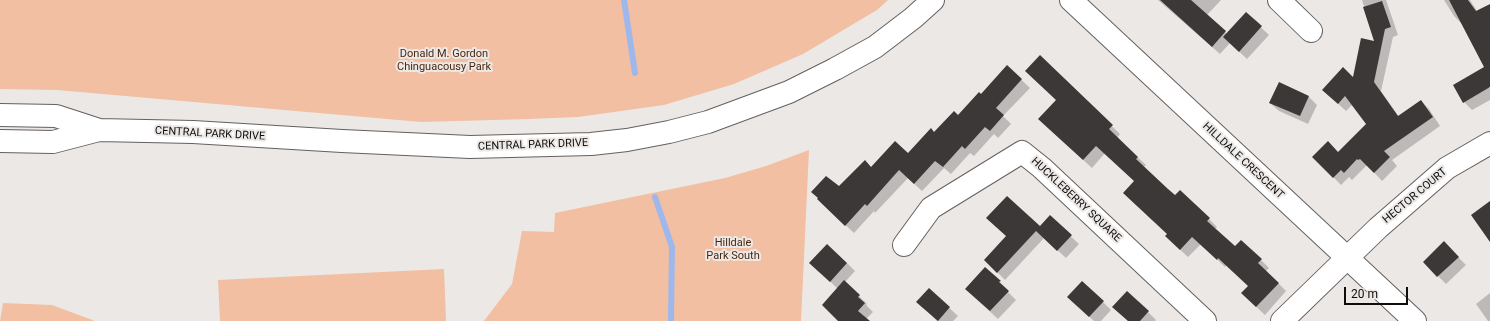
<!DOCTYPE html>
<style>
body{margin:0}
#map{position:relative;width:1490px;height:321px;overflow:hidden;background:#ece8e6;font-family:Roboto,sans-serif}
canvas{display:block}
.scale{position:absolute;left:1344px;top:287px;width:64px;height:18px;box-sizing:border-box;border:2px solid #0e0d0c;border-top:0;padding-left:5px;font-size:12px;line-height:14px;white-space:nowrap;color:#0e0d0c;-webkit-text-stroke:3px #ece8e6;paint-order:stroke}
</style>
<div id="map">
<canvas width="1490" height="321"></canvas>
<div class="scale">20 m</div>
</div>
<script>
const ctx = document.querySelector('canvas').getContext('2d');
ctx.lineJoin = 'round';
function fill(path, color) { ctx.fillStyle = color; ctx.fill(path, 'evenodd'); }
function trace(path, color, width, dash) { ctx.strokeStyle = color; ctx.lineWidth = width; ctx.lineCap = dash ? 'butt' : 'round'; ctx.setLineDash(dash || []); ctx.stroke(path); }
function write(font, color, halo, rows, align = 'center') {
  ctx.font = font + ' Roboto,sans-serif'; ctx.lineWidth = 4; ctx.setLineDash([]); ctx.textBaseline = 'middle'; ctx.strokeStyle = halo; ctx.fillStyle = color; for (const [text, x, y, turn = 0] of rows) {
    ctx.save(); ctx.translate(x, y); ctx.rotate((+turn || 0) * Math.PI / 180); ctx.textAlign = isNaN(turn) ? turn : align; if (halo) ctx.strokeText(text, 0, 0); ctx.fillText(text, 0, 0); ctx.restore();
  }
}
fill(new Path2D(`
 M0,0H888L877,10L803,54L734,84L664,105L578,117L529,119L421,122L57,90L0,89Z
 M809,150L801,321H484L512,284L522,231L554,232L555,213L725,178L766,166Z
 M444,269L446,321H220L218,280Z
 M3,303L52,305L95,321H0Z`), '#f2bfa2');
fill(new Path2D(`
 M1158,0H1221L1207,15L1227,34L1247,14L1269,35L1247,59L1230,43L1220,54Z
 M1362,0H1386L1398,35L1393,37L1381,91L1399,117L1421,101L1429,109L1440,126L1392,160L1397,166L1382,181L1368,166H1366L1352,180L1349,177L1341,185L1314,157L1338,153L1368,125L1353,104L1346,111L1332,98L1353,79L1376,43Z
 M1444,0H1470L1477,11L1490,5V70L1462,24L1454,16Z
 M1040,57L1120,134L1117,138L1146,165L1144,167L1175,196L1209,219L1217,227L1215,229L1235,248L1261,260L1269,268L1266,271L1286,291L1265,315L1250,301L1249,286L1227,265L1225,267L1201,244L1188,257L1174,244L1135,181L1105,153L1092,168L1047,127L1057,100Z
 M1007,66L1030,88L1003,116L1011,124L998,138L994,134L974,156L970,153L951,174L944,168L922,191L908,178L875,213L874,211L854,233L826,207L839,187L871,168L908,155L958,116L981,95Z
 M1485,80L1490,89V100L1472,110L1464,102Z
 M1308,96L1317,105L1308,124L1279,111L1270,103Z
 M1050,217L1079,244L1066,258L1044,238L1005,280L985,260L1007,236L1040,228Z
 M1444,243L1466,265L1446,284L1424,262Z
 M847,263L855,271L845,282L867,304L866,305L873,312L866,319L868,321H839L838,289L819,271Z
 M985,268L1008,290L1007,291L1016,300L998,319L974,297Z
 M929,289L958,316L953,321H937L918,302Z
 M1490,293V321H1488L1476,304Z
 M1103,302L1111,310L1101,321H1094L1077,305Z
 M1148,312L1156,320L1155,321H1128Z`), '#0003');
trace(new Path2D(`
 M624,0L635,73
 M655,197L672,247L671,321`), '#9fb8ec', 6);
fill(new Path2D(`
 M1160,0H1191L1226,31L1212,47Z
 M1449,0H1468L1476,11L1490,4V87L1463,103L1453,85L1484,67Z
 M1382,1L1391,27L1385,29L1374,82L1398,116L1421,100L1433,117L1384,151L1390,157L1374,173L1360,159L1358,160L1357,159L1344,173L1341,170L1333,178L1312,157L1328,141L1338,152L1366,124L1345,96L1338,104L1322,90L1343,67L1353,77L1361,38L1374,41L1363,7Z
 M1246,12L1262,26L1239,52L1223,37Z
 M1040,55L1113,125L1109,129L1138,157L1136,159L1168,189L1175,195L1180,190L1210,218L1207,221L1235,246L1241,240L1262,259L1258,263L1279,283L1256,307L1241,293L1248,286L1218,258L1217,260L1192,237L1180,250L1165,236L1167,234L1123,193L1134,181L1096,146L1083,160L1038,119L1056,100L1025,71Z
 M1007,65L1022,79L996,108L1004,115L990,131L985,127L965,149L962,146L943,167L935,161L914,184L899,170L867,206L865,204L845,226L817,199L818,198L811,192L826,176L839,186L865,160L871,167L895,141L908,153L931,128L934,132L954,111L958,115L979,92L981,94Z
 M1279,82L1309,96L1300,116L1269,103Z
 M1007,196L1040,226L1050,215L1072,235L1057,251L1036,231L997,273L984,260L1006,236L986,218Z
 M1490,201V242L1471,215Z
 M1444,241L1459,257L1437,277L1423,262Z
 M827,244L847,263L830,282L809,263Z
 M985,267L1001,281L999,282L1009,291L990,311L965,289Z
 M844,280L860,295L858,297L865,303L858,311L870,321H838L822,305Z
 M1082,281L1104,301L1089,317L1067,297Z
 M929,288L950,307L938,321L916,302Z
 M1127,291L1149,311L1140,321H1128L1112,307Z`), '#3b3837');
const minor = new Path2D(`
 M1071,0L1415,321
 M1279,0L1311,31
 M0,115L56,116L99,130
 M0,141L53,142L99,130L193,132L342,141L470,147L591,144L627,140L669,132L708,122L789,92L835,69L875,47L913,18L933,0
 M904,245L931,208L1022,152L1042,168L1205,321
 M1282,321L1378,228L1447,168L1490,143`);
trace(minor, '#64605f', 24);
trace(minor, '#fff', 22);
write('11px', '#4c2710', '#ece8e6', [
 ["Donald M. Gordon",444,54],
 ["Chinguacousy Park",444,67],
 ["Hilldale",733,243],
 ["Park South",733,256]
]);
write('11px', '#0e0d0c', '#ece8e6', [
 ["CENTRAL PARK DRIVE",210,134,3],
 ["CENTRAL PARK DRIVE",533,145,-2],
 ["HILLDALE CRESCENT",1243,161,43],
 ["HECTOR COURT",1415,196,-40],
 ["HUCKLEBERRY SQUARE",1076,200,43]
]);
</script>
